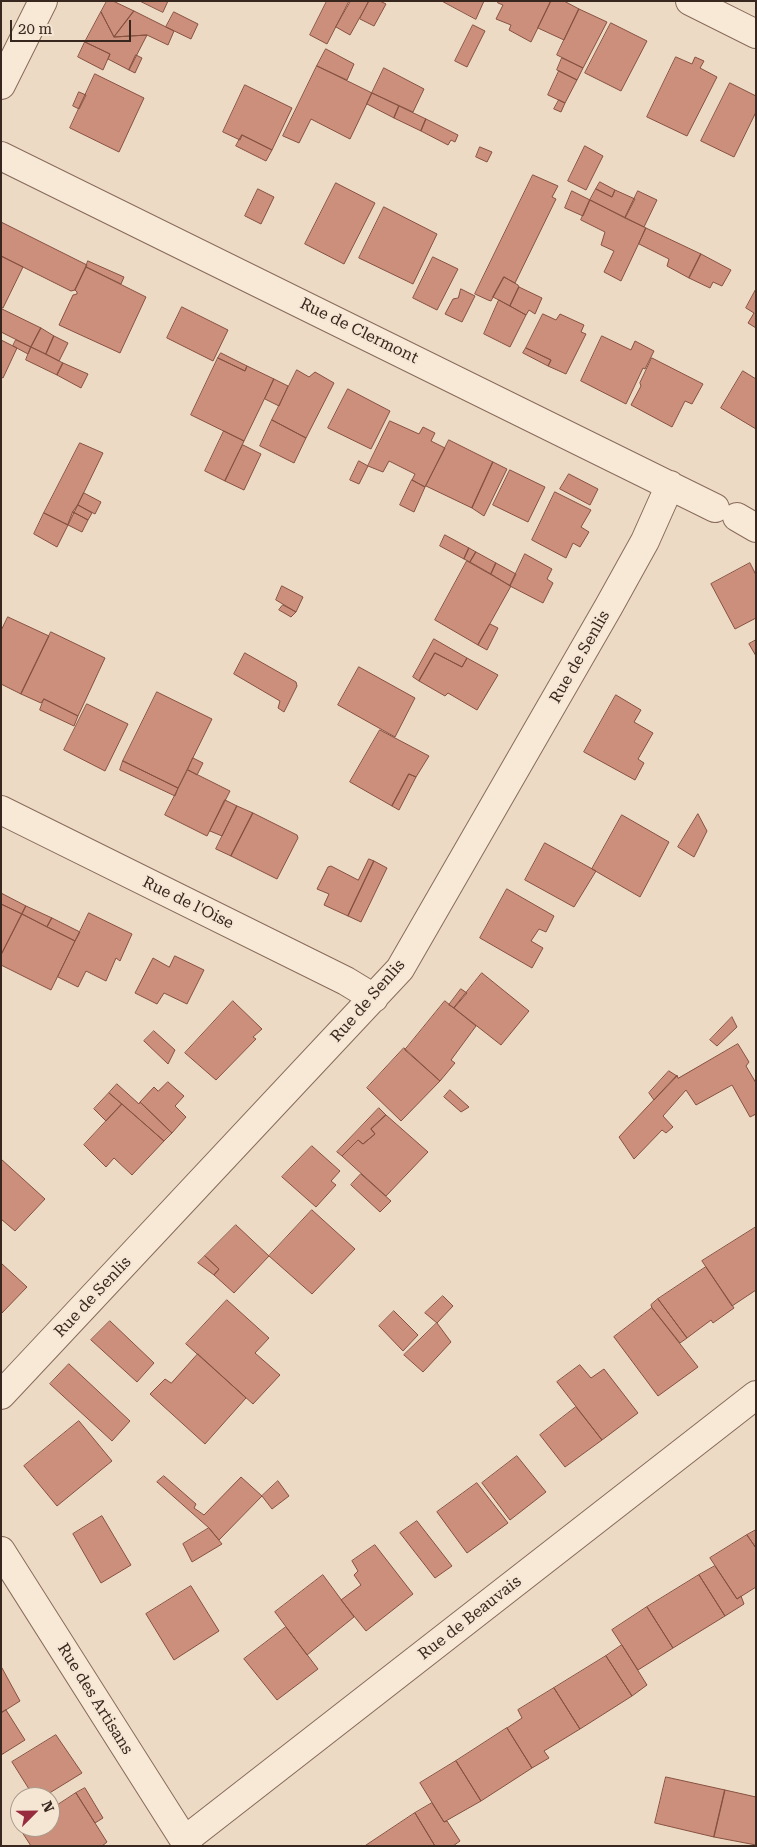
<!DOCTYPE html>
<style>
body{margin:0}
#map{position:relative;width:757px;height:1847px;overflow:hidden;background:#eddac4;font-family:"Roboto Serif",serif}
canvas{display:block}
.frame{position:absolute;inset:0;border:2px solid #38271f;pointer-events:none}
.north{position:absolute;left:10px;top:1787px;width:50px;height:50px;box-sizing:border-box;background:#f5e6d4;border:1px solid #a99a8c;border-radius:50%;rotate:67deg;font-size:14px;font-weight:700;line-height:20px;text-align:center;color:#38271f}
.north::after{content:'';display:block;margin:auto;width:18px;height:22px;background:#962c3e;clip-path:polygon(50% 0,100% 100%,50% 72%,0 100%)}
.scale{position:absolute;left:10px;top:20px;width:121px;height:22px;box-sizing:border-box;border:2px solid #38271f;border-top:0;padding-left:6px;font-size:15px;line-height:18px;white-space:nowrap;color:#38271f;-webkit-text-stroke:4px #f5e6d4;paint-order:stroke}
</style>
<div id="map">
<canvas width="757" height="1847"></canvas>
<div class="frame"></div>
<div class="north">N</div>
<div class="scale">20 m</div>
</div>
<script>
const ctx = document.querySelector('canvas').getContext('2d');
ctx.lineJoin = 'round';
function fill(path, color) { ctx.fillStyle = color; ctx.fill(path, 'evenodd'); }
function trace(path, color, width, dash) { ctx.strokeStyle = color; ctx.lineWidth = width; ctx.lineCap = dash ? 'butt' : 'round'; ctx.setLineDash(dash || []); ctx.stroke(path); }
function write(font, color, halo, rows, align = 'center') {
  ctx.font = font + ' "Roboto Serif",serif'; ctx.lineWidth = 4; ctx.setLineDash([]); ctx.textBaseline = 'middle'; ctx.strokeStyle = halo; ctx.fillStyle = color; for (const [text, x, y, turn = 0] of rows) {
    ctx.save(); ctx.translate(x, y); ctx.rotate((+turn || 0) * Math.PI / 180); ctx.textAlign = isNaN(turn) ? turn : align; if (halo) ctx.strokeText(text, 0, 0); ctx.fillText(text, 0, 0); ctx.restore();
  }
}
const building = new Path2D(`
 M107,1H113L134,11L114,37L101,12Z
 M140,1H168L163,12Z
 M327,1H349L327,44L310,35Z
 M351,1H369L350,35L336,27Z
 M369,1H380L386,4L374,26L360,19Z
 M442,1H484L476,19Z
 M498,1H551L531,42L509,30L511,25L496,19L503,5L498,3Z
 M551,1H564L579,9L564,40L538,28Z
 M579,9L607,22L583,68L557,55Z
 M134,11L174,31L168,45L147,35L114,37Z
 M101,12L114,37L147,35L129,70L108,59L110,54L85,42Z
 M174,12L198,24L191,39L166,27Z
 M611,23L647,41L621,91L585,73Z
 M473,25L485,31L467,67L455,61Z
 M85,42L110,54L103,70L78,57Z
 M326,49L354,64L347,80L317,66Z
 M136,55L142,58L135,73L129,70Z
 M676,57L692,64L695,57L704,61L700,68L717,77L687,136L647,117Z
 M562,58L583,68L577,80L557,70Z
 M317,66L372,93L350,139L311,119L299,143L283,136Z
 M384,68L424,89L413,112L372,93Z
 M559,71L577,80L565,103L548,95Z
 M95,74L144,98L119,152L70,128Z
 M730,83L756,96V112L734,157L701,141Z
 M245,85L292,108L272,150L242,135L240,140L223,132Z
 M79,92L86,95L79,109L73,106Z
 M372,93L399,106L394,118L367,104Z
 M559,100L565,103L561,112L554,109Z
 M399,106L426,119L421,131L394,118Z
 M426,119L458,135L455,142L451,140L448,145L421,131Z
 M242,135L272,150L266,161L236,146Z
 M585,146L603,156L586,190L568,181Z
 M480,147L492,152L487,162L476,157Z
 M533,175L558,186L552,197L556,199L515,283L504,277L491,301L488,300L475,294Z
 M600,182L615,190L612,197L596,189Z
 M336,183L375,203L344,264L305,244Z
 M258,189L274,197L261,224L245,216Z
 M596,189L612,197L615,190L635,199L625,218L590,200Z
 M572,191L590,200L583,216L565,208Z
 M638,191L657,200L644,227L625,218Z
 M590,200L646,228L621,281L604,272L614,251L601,245L605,232L581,220Z
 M384,207L437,234L413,284L359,258Z
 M1,222L87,265L75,290L71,291L1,256Z
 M646,228L701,254L689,278L667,266L669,259L639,244Z
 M701,254L731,270L722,286L713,282L710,288L689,278Z
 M1,256L23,267L3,308L1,307Z
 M433,257L458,269L437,310L413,298Z
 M88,261L124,277L121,284L86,267Z
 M86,267L146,297L120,353L59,325L73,295L77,294V292L75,290Z
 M504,277L518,285L519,287L510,306L493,297Z
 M519,287L542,298L535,314L529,310L526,315L510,306Z
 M461,289L475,296L462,322L445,314L453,299L458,298Z
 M756,289V328L748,323L754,313L746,308Z
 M499,300L526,315L510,347L484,334Z
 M182,307L228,330L213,361L167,338Z
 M2,309L41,328L31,347L1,332Z
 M543,314L556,320L560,314L584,325L581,332L586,334L566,374L548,366L551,360L526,348Z
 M41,328L54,336L46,354L31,347Z
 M54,336L68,343L59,361L46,354Z
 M602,336L631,350L635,341L654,351L645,369L643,368L626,404L581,381Z
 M1,340L17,348L3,378L1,377Z
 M16,340L31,347L28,354L13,346Z
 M31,347L63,363L57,375L26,360Z
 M526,348L551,360L548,366L523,353Z
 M221,353L247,366L245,371L218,358Z
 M218,358L245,371L247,366L274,379L244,441L191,415Z
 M652,358L703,384L692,404L685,401L672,427L631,405L641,386L640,383Z
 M63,363L88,374L81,388L57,375Z
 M297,370L309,377L315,372L334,383L306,438L272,420Z
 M743,371L756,379V429L721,408Z
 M274,379L288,386L279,406L265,399Z
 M348,389L390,411L371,449L328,428Z
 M272,420L306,438L294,463L260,446Z
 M390,421L419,434L423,427L435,433L431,441L445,448L425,487L412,480L415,474L389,461L383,472L368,466Z
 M224,431L244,441L225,481L205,471Z
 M449,440L493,462L472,508L426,486Z
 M80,443L103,453L68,525L44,513Z
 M243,445L261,454L244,490L225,481Z
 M359,461L368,466L359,484L350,480Z
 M493,462L507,469L484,516L472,508Z
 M510,470L545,487L528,522L493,505Z
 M569,474L598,489L590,505L560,489Z
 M412,480L425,487L414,512L400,505Z
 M555,492L591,510L581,527L589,532L580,547L573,543L566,558L532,540Z
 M84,493L101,502L95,514L78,505Z
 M78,505L92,513L88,520L73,512Z
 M73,512L88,520L82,532L68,525Z
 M44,513L68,525L57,547L34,534Z
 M445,535L469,548L464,559L440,546Z
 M469,548L476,552L470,562L464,559Z
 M476,552L496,563L491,574L470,562Z
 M525,554L552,569L547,579L553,583L543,603L510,586Z
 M467,561L511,586L478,645L435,620Z
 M496,563L516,574L510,586L491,574Z
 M750,563L756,575V618L735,629L711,584Z
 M282,586L303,597L296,612L276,600Z
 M283,605L296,612L291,617L279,610Z
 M8,617L49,636L21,694L1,684V631Z
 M490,624L498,628L487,650L478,645Z
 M51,632L105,658L78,716L44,699L41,703L21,694Z
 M434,639L467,658L462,667L435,653L419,681L413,677Z
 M756,640V656L749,644Z
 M245,653L296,682L297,686L284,712L278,708L280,701L234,674Z
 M435,653L462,667L467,658L498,675L477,710L448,693L445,696L419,681Z
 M359,667L415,698L395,737L338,705Z
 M157,692L212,719L178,788L123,761Z
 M616,695L641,710L634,722L653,733L638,759L644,763L635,780L584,752Z
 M44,699L78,716L74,726L40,710Z
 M87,704L128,724L105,771L64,750Z
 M380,730L429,756L416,777L409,774L392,806L350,782Z
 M193,758L203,763L197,775L188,770Z
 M123,761L178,788L175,796L120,770Z
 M188,770L230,791L207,836L165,815Z
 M409,774L416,777L399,810L392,806Z
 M225,800L237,806L222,836L210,831Z
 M237,806L253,813L231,856L216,849Z
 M253,813L297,835L298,838L277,879L231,856Z
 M698,814L707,831L694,857L678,847Z
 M622,815L669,842L640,897L592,869Z
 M545,843L596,871L574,907L525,880Z
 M369,859L374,861L348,916L324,905L329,894L317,889L328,867L331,866L358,880Z
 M374,861L387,868L361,922L348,916Z
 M507,889L554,916L546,932L539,929L531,941L543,948L532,968L480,938Z
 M1,893L26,906L22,914L1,904Z
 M1,904L22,914L1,955Z
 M26,906L52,918L47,927L22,914Z
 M89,913L132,934L120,961L116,958L106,981L86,971L78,987L58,977Z
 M22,914L75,941L51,990L1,965V955Z
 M52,918L80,932L75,941L47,927Z
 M175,956L204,970L187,1004L164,993L157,1004L135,993L153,958L169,967Z
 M482,973L529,1011L501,1045L454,1008Z
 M461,989L467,993L454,1008L449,1005Z
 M233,1001L262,1029L253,1037L256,1039L216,1080L185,1053Z
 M445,1001L476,1026L451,1060L455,1063L440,1081L405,1050Z
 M732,1017L737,1027L717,1046L710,1040Z
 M154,1031L175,1050L168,1064L144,1041Z
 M738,1044L749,1062L746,1066L756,1083V1114L750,1117L732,1085L696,1105L686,1090L663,1116L673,1127L666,1133L662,1130L634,1159L619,1137L677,1075L678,1078Z
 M404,1048L440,1081L401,1121L367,1088Z
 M669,1071L677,1076L654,1100L649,1093Z
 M168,1082L184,1096L175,1106L186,1117L172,1133L140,1102L154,1087L158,1091Z
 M117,1084L139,1104L140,1102L172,1133L164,1141L109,1093Z
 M450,1090L469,1107L461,1112L444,1097Z
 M109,1093L122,1104L106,1121L94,1109Z
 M122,1104L164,1141L132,1175L114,1158L106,1167L84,1145Z
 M379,1108L386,1115L371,1129L375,1134L363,1144L358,1140L342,1156L337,1152Z
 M386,1115L428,1152L386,1196L342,1156L358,1140L363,1144L375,1134L371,1129Z
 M312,1146L340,1171L331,1181L336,1185L316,1207L282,1177Z
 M1,1159L45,1199L15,1231L1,1219Z
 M361,1174L391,1201L380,1212L351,1185Z
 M312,1210L355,1249L312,1294L269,1256Z
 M236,1225L269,1256L234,1293L214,1275L219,1269L205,1256Z
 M756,1227V1290L732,1306L702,1261Z
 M205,1256L219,1269L214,1275L198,1263Z
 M1,1263L27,1287L1,1314Z
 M706,1267L734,1308L713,1323L711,1320L687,1338L658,1299Z
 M443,1296L453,1306L437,1323L425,1313Z
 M658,1299L687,1338L680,1343L652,1308L651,1305Z
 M227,1300L269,1338L255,1353L280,1375L253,1404L186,1344Z
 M652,1308L698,1367L658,1396L614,1337Z
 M394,1311L418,1335L403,1351L379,1326Z
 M110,1321L154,1363L137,1382L91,1340Z
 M437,1323L451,1342L423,1372L404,1355Z
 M198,1354L246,1398L205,1444L150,1394L165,1379L171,1383Z
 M69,1364L130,1421L112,1441L50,1384Z
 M580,1365L591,1378L604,1369L638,1413L602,1440L557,1382Z
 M576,1407L602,1440L565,1467L540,1435Z
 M79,1421L112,1461L57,1506L24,1466Z
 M517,1456L546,1492L510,1520L482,1483Z
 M164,1476L196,1504L194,1508L204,1515L241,1477L262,1496L219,1540L209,1528L157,1482Z
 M278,1481L289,1496L272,1509L262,1496Z
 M477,1483L508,1523L467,1553L437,1512Z
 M102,1516L131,1565L101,1583L73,1534Z
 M417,1521L452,1566L435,1578L400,1533Z
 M209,1528L222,1544L192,1562L183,1544Z
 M756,1530V1548L747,1535Z
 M747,1535L756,1548V1587L737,1599L710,1558Z
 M375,1545L413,1594L366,1631L341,1600L361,1585L354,1575L358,1571L352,1561Z
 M715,1566L737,1599L741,1596L744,1604L725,1616L699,1575Z
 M323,1575L354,1617L307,1655L275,1612Z
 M699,1575L725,1616L673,1648L647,1607Z
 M191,1586L219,1631L174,1660L146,1614Z
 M647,1607L673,1648L638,1670L612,1630Z
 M286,1627L318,1669L277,1700L244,1659Z
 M622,1645L647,1685L632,1696L606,1656Z
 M606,1656L632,1696L580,1729L554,1688Z
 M2,1668L20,1701L1,1713V1668Z
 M554,1688L580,1729L544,1751L549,1758L532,1768L507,1728L522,1718L518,1710Z
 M6,1710L25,1740L1,1755V1713Z
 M507,1728L532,1768L481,1801L456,1761Z
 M56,1735L82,1773L43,1797H34L12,1762Z
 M456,1761L481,1801L444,1822L420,1783Z
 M666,1777L725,1790L714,1837L655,1823Z
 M85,1788L103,1818L95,1823L76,1793Z
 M725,1790L756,1797V1845L714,1837Z
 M76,1793L107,1842L102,1846H31L20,1829L23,1827H50V1810Z
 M432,1803L444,1822L447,1821L460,1841L453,1846H435L415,1813Z
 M415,1813L435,1846H365Z`);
fill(building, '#cb8f7b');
trace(building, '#875141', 1);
const minor = new Path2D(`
 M690,1L756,34
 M1,85L43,1
 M1,156L715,508
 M737,517L756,528
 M1,810L346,981L374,998
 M1,1395L400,969L609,606L645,541L670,485
 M1,1551L188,1846
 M185,1840L756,1395`);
trace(minor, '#886b5b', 30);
trace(minor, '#f8e9d7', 28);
write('16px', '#38271f', '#f5e6d4', [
 ["Rue de Clermont",359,331,26],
 ["Rue de Senlis",580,657,-60],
 ["Rue de l'Oise",188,903,26],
 ["Rue de Senlis",368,1001,-49],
 ["Rue de Senlis",93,1297,-47],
 ["Rue de Beauvais",470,1618,-38],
 ["Rue des Artisans",95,1699,58]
]);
</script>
